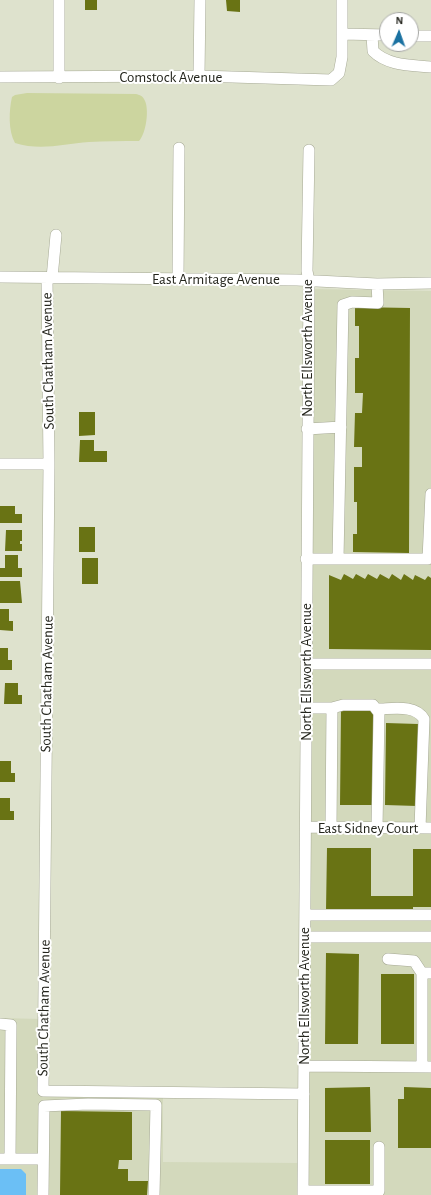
<!DOCTYPE html>
<style>
body{margin:0}
#map{position:relative;width:431px;height:1195px;overflow:hidden;background:#dee2cd;font-family:"Alegreya Sans",sans-serif}
canvas{display:block}
.north{position:absolute;left:379px;top:12px;width:40px;height:40px;box-sizing:border-box;background:#fff;border:1px solid #a7a8a5;border-radius:50%;rotate:2deg;font-size:11px;font-weight:700;line-height:16px;text-align:center;color:#24251d}
.north::after{content:'';display:block;margin:auto;width:14px;height:18px;background:#1a71a1;clip-path:polygon(50% 0,100% 100%,50% 72%,0 100%)}
</style>
<div id="map">
<canvas width="431" height="1195"></canvas>
<div class="north">N</div>
</div>
<script>
const ctx = document.querySelector('canvas').getContext('2d');
ctx.lineJoin = 'round';
function fill(path, color) { ctx.fillStyle = color; ctx.fill(path, 'evenodd'); }
function trace(path, color, width, dash) { ctx.strokeStyle = color; ctx.lineWidth = width; ctx.lineCap = dash ? 'butt' : 'round'; ctx.setLineDash(dash || []); ctx.stroke(path); }
function write(font, color, halo, rows, align = 'center') {
  ctx.font = font + ' "Alegreya Sans",sans-serif'; ctx.lineWidth = 4; ctx.setLineDash([]); ctx.textBaseline = 'middle'; ctx.strokeStyle = halo; ctx.fillStyle = color; for (const [text, x, y, turn = 0] of rows) {
    ctx.save(); ctx.translate(x, y); ctx.rotate((+turn || 0) * Math.PI / 180); ctx.textAlign = isNaN(turn) ? turn : align; if (halo) ctx.strokeText(text, 0, 0); ctx.fillText(text, 0, 0); ctx.restore();
  }
}
fill(new Path2D(`
 M312,289L431,291V1195H306Z
 M0,1018L41,1019L40,1093L163,1095V1162L300,1163L299,1195H0Z`), '#d3d9bc');
fill(new Path2D(`
 M27,93L136,94C139,95 142,95 144,99C150,108 146,134 139,141C122,141 105,141 89,142C64,144 40,151 15,143C8,131 9,110 12,97L15,95Z`), '#ccd59f');
fill(new Path2D(`
 M0,1169H21L26,1174V1195H0Z`), '#6bbff5');
fill(new Path2D(`
 M85,0H97V10H85Z
 M226,0H240V12L227,11Z
 M355,307L410,308L409,553L353,552V534H357V502H354V467H362V447H354L355,413H362L363,393H355V358H359V326H355Z
 M79,412H95V435L79,436Z
 M80,440H94V451H107V462H79Z
 M0,506H15V514H22V523H0Z
 M79,527H95V552H79Z
 M6,530H22V541H20V544H22V551H5Z
 M5,555H18V568H22V577H0V568H5Z
 M82,558H98V584H82Z
 M344,574L353,579L356,574L365,579L368,574L377,579L380,574L389,579L392,574L401,580L404,574L413,580L415,575L425,580L428,576L431,578V650L329,649V575L341,580Z
 M0,581H20L22,603H0Z
 M0,609H9V621H13V631L0,630Z
 M0,648H8V660H12V670H0Z
 M5,683H18V695H22V704H4Z
 M341,709H372L375,713V805H340Z
 M386,723L418,724L417,806L385,805Z
 M0,761H11V773H15V782H0Z
 M0,798H10V811H14V820H0Z
 M327,848H371V896H413V849H431V907H413V911L326,910Z
 M326,953L359,954L358,1044H325Z
 M381,974H414V1044H381Z
 M370,1087L371,1132H325V1088Z
 M404,1087L431,1088V1148H398V1099H404Z
 M61,1111L132,1112V1160H119L118,1169H128V1181H148L147,1195H60Z
 M325,1140H370V1184H325Z`), '#697314');
const minor = new Path2D(`
 M342,34L387,35
 M372,35L373,51C388,66 411,65 431,67
 M411,36H431
 M199,76L200,0
 M0,77L199,76L331,80L339,73L342,57V0
 M59,78V0
 M0,277L297,280L377,284L431,283
 M47,278L49,464L43,1091L304,1094
 M52,278L56,235
 M178,279L179,148
 M307,429L341,427
 M0,464H49
 M306,559H428L431,494
 M338,559L343,305L352,302L378,303L377,284
 M306,664H431
 M306,708H332L331,827
 M332,708L343,705H373L379,713L377,828
 M377,709C392,709 415,704 424,719L420,828
 M306,827L431,828
 M305,915H431
 M305,937H431
 M388,959L414,961L422,973
 M0,1024L11,1025L10,1159
 M304,1066L431,1067
 M422,1067V973H431
 M0,1159H43
 M303,1191H379V1147
 M43,1195L44,1106L88,1104L156,1105L154,1195
 M303,1195L309,281L307,271L309,150`);
trace(minor, '#a6a995', 12);
trace(minor, '#fff', 11);
write('15px', '#24251d', '#fff', [
 ["Comstock Avenue",171,77],
 ["East Armitage Avenue",216,279],
 ["North Ellsworth Avenue",307,348,-90],
 ["South Chatham Avenue",48,361,-91],
 ["North Ellsworth Avenue",306,672,-90],
 ["South Chatham Avenue",47,684,-89],
 ["East Sidney Court",368,828],
 ["North Ellsworth Avenue",304,996,-90],
 ["South Chatham Avenue",44,1008,-89]
]);
</script>
